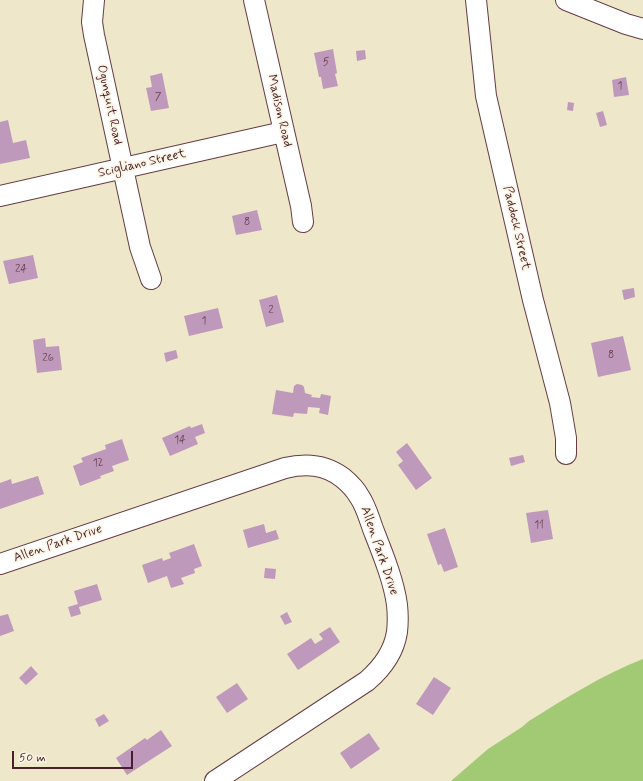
<!DOCTYPE html>
<style>
body{margin:0}
#map{position:relative;width:643px;height:781px;overflow:hidden;background:#eee7c9;font-family:Mynerve,sans-serif}
canvas{display:block}
.scale{position:absolute;left:12px;top:751px;width:121px;height:18px;box-sizing:border-box;border:2px solid #4a1f2b;border-top:0;padding-left:5px;font-size:12px;line-height:14px;white-space:nowrap;color:#4a1f2b;-webkit-text-stroke:3px #fcf5e5;paint-order:stroke}
</style>
<div id="map">
<canvas width="643" height="781"></canvas>
<div class="scale">50 m</div>
</div>
<script>
const ctx = document.querySelector('canvas').getContext('2d');
ctx.lineJoin = 'round';
function fill(path, color) { ctx.fillStyle = color; ctx.fill(path, 'evenodd'); }
function trace(path, color, width, dash) { ctx.strokeStyle = color; ctx.lineWidth = width; ctx.lineCap = dash ? 'butt' : 'round'; ctx.setLineDash(dash || []); ctx.stroke(path); }
function write(font, color, halo, rows, align = 'center') {
  ctx.font = font + ' Mynerve,sans-serif'; ctx.lineWidth = 3.5; ctx.setLineDash([]); ctx.textBaseline = 'middle'; ctx.strokeStyle = halo; ctx.fillStyle = color; for (const [text, x, y, turn = 0] of rows) {
    ctx.save(); ctx.translate(x, y); ctx.rotate((+turn || 0) * Math.PI / 180); ctx.textAlign = isNaN(turn) ? turn : align; if (halo) ctx.strokeText(text, 0, 0); ctx.fillText(text, 0, 0); ctx.restore();
  }
}
fill(new Path2D(`
 M643,659V781H451L488,749L522,727L529,721C566,698 602,675 643,659Z`), '#a2c974');
fill(new Path2D(`
 M333,49L337,73L335,74L338,86L323,89L321,77H319L314,53Z
 M365,50L366,59L357,61L356,51Z
 M162,73L169,108L151,111L146,88L152,87L150,76Z
 M626,77L629,95L614,97L612,80Z
 M568,102L574,103L573,111L567,110Z
 M603,111L607,125L600,127L596,113Z
 M8,120L13,143L26,140L30,158L0,164V122Z
 M257,210L262,230L236,235L232,216Z
 M33,255L38,278L9,284L3,261Z
 M634,288L635,297L624,300L622,290Z
 M277,295L284,322L266,327L259,300Z
 M218,308L223,328L189,336L184,316Z
 M623,336L631,370L598,377L591,343Z
 M45,338L46,347L59,346L62,370L37,373L33,340Z
 M176,350L178,358L166,362L164,353Z
 M297,384L302,385L304,387L305,393L312,395L311,397L320,398L321,394L331,396L328,415L319,413L320,408L308,407L307,414L294,413L293,417L272,414L276,390L293,393L294,386Z
 M202,424L205,433L195,437L198,444L170,456L162,438L190,426L191,428Z
 M122,439L129,460L112,466L114,471L100,476L101,478L80,486L73,466L83,462L81,458L106,449L105,445Z
 M407,443L432,478L416,490L398,465L403,461L396,452Z
 M523,455L525,462L511,466L509,458Z
 M38,476L44,494L0,509V483L11,479L12,484Z
 M548,510L553,539L531,543L526,513Z
 M264,524L266,533L276,530L279,539L248,548L243,530Z
 M445,528L458,567L444,572L441,564L438,565L427,534Z
 M194,544L202,566L194,569L195,573L181,578L184,584L171,588L167,576L148,583L142,565L162,558L163,561L171,558L169,553Z
 M265,568L276,569L275,579L264,578Z
 M97,584L102,600L79,607L81,614L71,617L68,607L78,604L74,591Z
 M287,612L292,622L285,625L280,616Z
 M8,614L14,631L0,636V616Z
 M330,627L340,642L298,670L287,654L311,638L315,644L323,639L319,634Z
 M31,666L38,674L26,685L19,678Z
 M434,677L451,688L433,715L416,704Z
 M237,683L248,699L227,713L216,697Z
 M104,714L109,721L99,727L95,719Z
 M161,730L172,746L127,775L116,758L145,738L147,740Z
 M369,733L380,749L351,769L340,753Z`), '#bf99bb');
const minor = new Path2D(`
 M94,0L92,22L94,35L140,247L151,279
 M254,0L301,206L303,222
 M476,0L486,96L533,300L560,403L566,438V454
 M566,0L626,24L643,29
 M0,196L283,132
 M0,564L285,468C306,463 325,464 343,478C349,483 355,489 359,496C366,506 369,518 373,529C382,552 394,581 397,605C398,614 398,623 397,632C394,652 382,668 367,681L215,781`);
trace(minor, '#633d43', 22);
trace(minor, '#fff', 20);
write('11px', '#673e4f', null, [
 ["5",326,63],
 ["1",620,87],
 ["7",158,98],
 ["8",247,223],
 ["24",21,270],
 ["2",271,311],
 ["1",204,322],
 ["8",611,356],
 ["26",48,359],
 ["14",180,441],
 ["12",98,464],
 ["11",539,526]
]);
write('13px', '#4a1f2b', '#fcf5e5', [
 ["Ogunquit Road",109,105,78],
 ["Madison Road",279,111,77],
 ["Scigliano Street",142,164,-13],
 ["Paddock Street",516,228,77],
 ["Allen Park Drive",58,544,-19],
 ["Allen Park Drive",379,551,71]
]);
</script>
